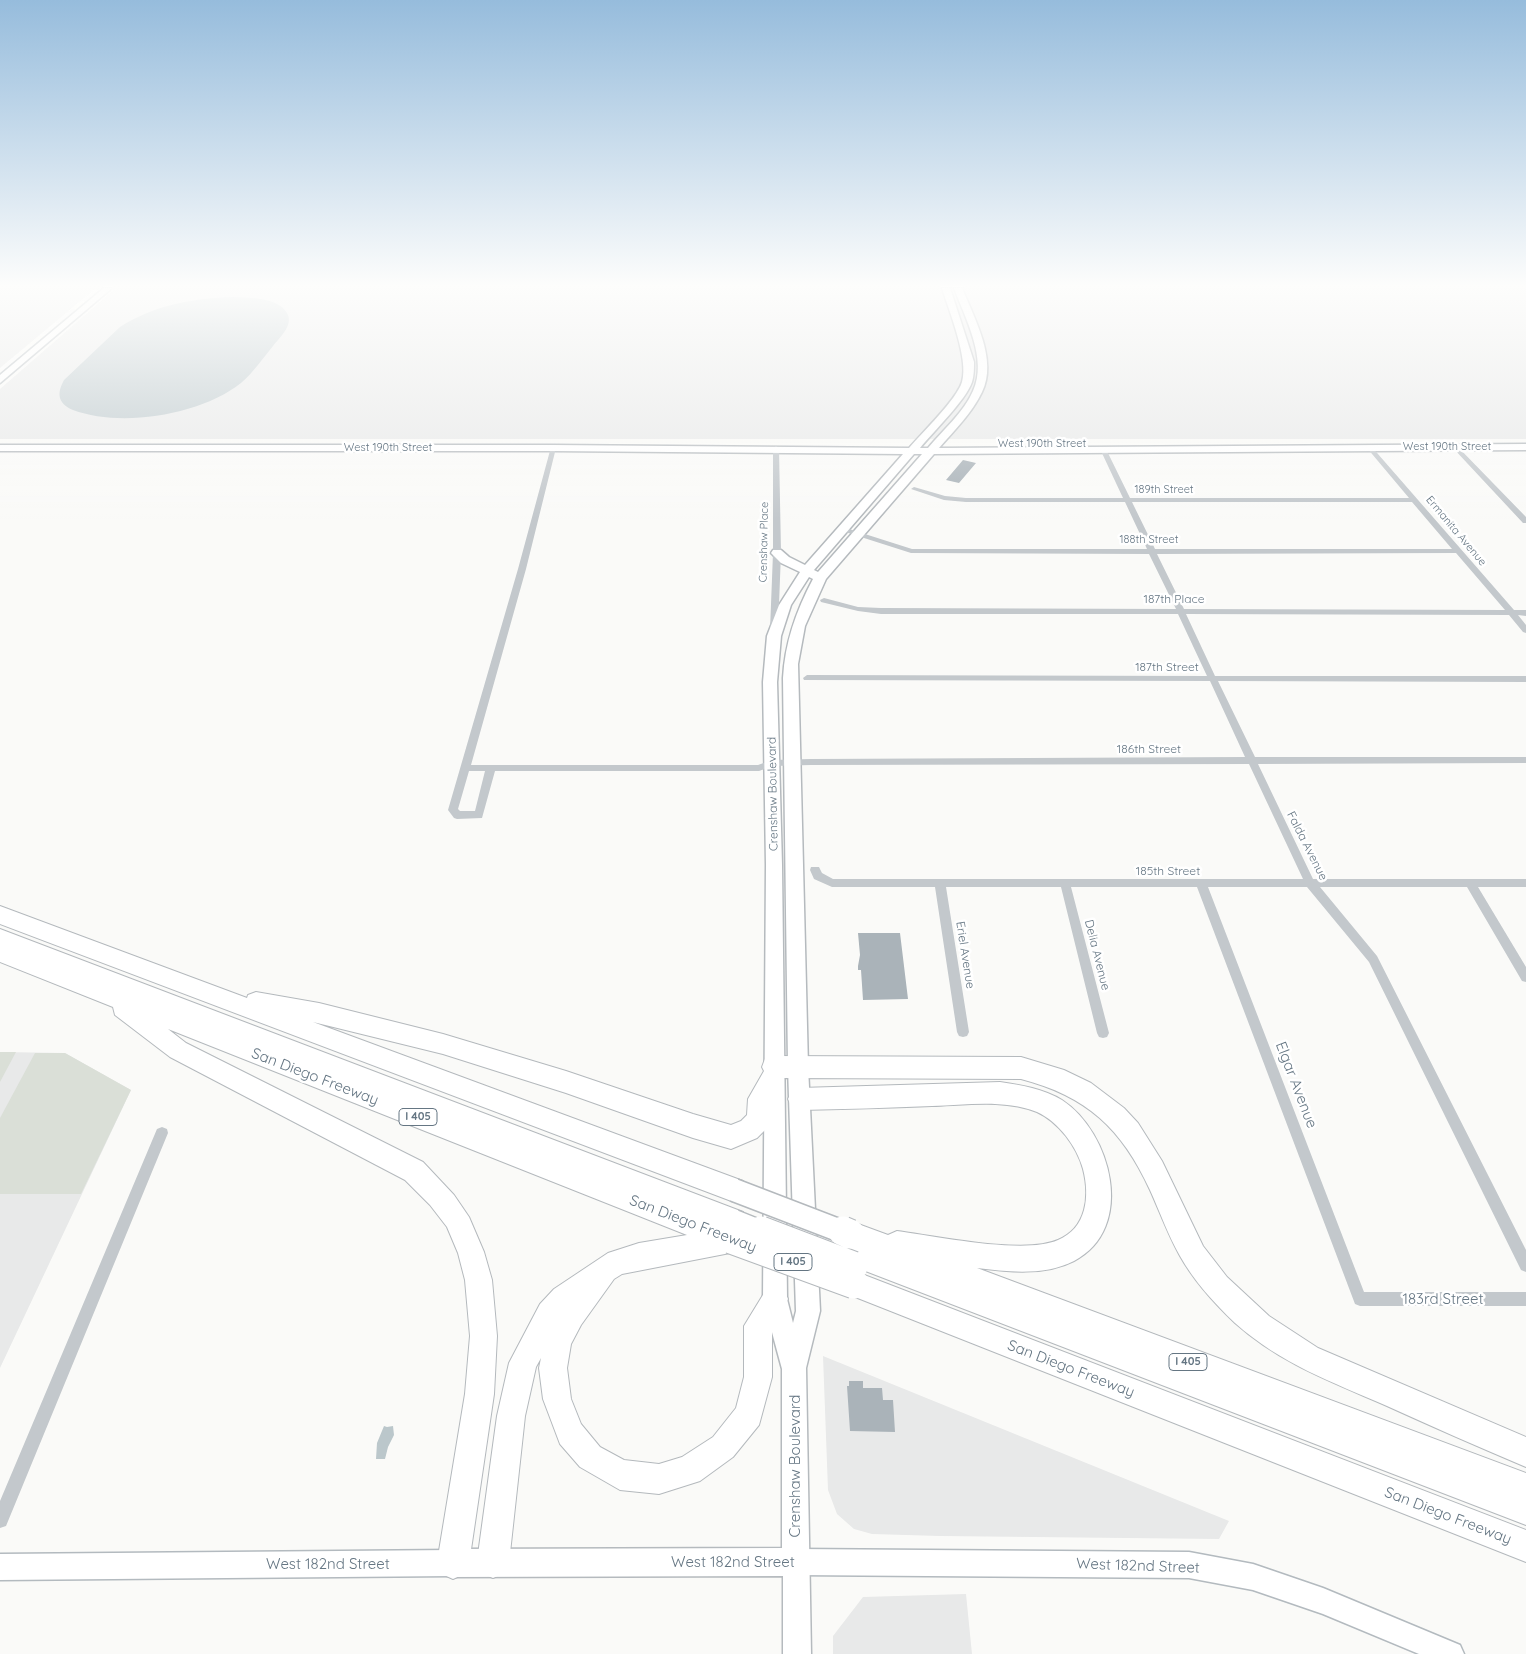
<!DOCTYPE html>
<style>
body{margin:0}
canvas{display:block;background:#fafaf8}
</style>
<canvas width="1526" height="1654"></canvas>
<script>
const ctx = document.querySelector('canvas').getContext('2d');
ctx.lineJoin = 'round';
function fill(path, color) { ctx.fillStyle = color; ctx.fill(path, 'evenodd'); }
function trace(path, color, width, dash) { ctx.strokeStyle = color; ctx.lineWidth = width; ctx.lineCap = dash ? 'butt' : 'round'; ctx.setLineDash(dash || []); ctx.stroke(path); }
function write(font, color, halo, rows, align = 'center') {
  ctx.font = font + ' Quicksand,sans-serif'; ctx.lineWidth = 5; ctx.setLineDash([]); ctx.textBaseline = 'middle'; ctx.strokeStyle = halo; ctx.fillStyle = color; for (const [text, x, y, turn = 0] of rows) {
    ctx.save(); ctx.translate(x, y); ctx.rotate((+turn || 0) * Math.PI / 180); ctx.textAlign = isNaN(turn) ? turn : align; if (halo) ctx.strokeText(text, 0, 0); ctx.fillText(text, 0, 0); ctx.restore();
  }
}
fill(new Path2D(`
 M0,288H96L0,368Z
 M116,288H1526V439H0V389Z
 M0,1052L65,1053L131,1090L0,1368Z
 M823,1356L1229,1521L1219,1539L940,1536L872,1534L854,1529L837,1514L828,1490Z
 M966,1594L972,1654H833V1636L863,1597Z`), '#e8e9e9');
fill(new Path2D(`
 M0,1052H16L0,1082Z
 M35,1053H65L131,1090L81,1194H0V1118Z`), '#dadfd7');
fill(new Path2D(`
 M234,297C250,298 278,297 287,313C294,325 280,337 273,346C263,358 253,373 241,383C201,415 121,428 73,410C57,403 57,393 64,380L120,327C154,305 194,298 234,297Z
 M384,1426L387,1427L393,1426L394,1435L388,1447L385,1459H376L377,1443Z`), '#bbc7cb');
fill(new Path2D(`
 M963,460L976,463L959,483L946,480Z
 M858,933H900L908,999L863,1000L861,970H858V966L860,955Z
 M849,1381H863V1388H882L883,1400H893L895,1432L850,1431L847,1386H849Z`), '#aab3b9');
const secondary = new Path2D(`
 M104,288H112L0,383V375Z
 M796,1549L1189,1552L1253,1564L1323,1588L1460,1645L1464,1654H1419L1323,1614L1253,1590L1189,1578L796,1575L787,1571L783,1562L787,1553Z
 M453,1550L462,1554L466,1563L462,1572L453,1576L0,1580V1554Z`);
const primary = new Path2D(`
 M942,288H950L974,362C974,368 974,376 972,382C966,400 933,432 920,448H928C943,430 964,412 973,391C988,359 965,318 954,288H962C974,318 998,360 982,392C972,413 954,431 939,448L1526,444V450L934,454L826,579L805,626L798,664L808,1067L820,1311L806,1368L811,1654H783V1576L453,1577L443,1573L439,1563L443,1553L453,1549L782,1548V1369L763,1299L766,865L763,682L767,636L779,605L800,572L781,563L771,553L773,550H781L789,557L805,565L903,454L553,451H0V445H553L909,448C922,433 957,399 962,382C969,359 949,311 942,288ZM914,454H922L818,572L814,570ZM809,577L813,579C796,611 785,642 783,678L788,1067L796,1311L793,1323L787,1299L782,865L777,682L781,636L791,605Z`);
const motorway = new Path2D(`
 M0,906L247,998L248,995L256,992L319,1003L443,1034L566,1071L693,1114L731,1125L741,1121L747,1115L748,1099L764,1071L762,1067L765,1059L773,1056L1021,1057L1064,1070L1091,1083L1124,1108L1138,1123L1162,1161L1203,1246L1227,1277L1269,1316L1318,1348L1526,1437V1467C1479,1447 1433,1427 1387,1406C1332,1382 1281,1364 1235,1323C1214,1303 1194,1281 1180,1256C1168,1235 1160,1212 1150,1190C1122,1129 1087,1096 1021,1079L784,1078L772,1101L771,1118L765,1130L757,1138L731,1149L693,1138L566,1093L443,1054L313,1022L743,1181L746,1190L743,1199L734,1202L0,924Z
 M0,929L743,1212L747,1221L743,1230L741,1231L744,1239L739,1249L730,1253L622,1274L614,1279L581,1325L571,1344L567,1368L571,1399L581,1424L600,1447L624,1460L659,1464L682,1457L713,1437L736,1408L744,1377V1326L766,1290L775,1286L784,1290L788,1299L772,1329V1377L759,1425L733,1457L700,1481L659,1494L620,1490L580,1467L560,1444L543,1399L539,1368L541,1358L536,1367L525,1416L509,1562L504,1573L493,1578L482,1573L477,1562L497,1416L509,1363L540,1304L554,1289L608,1253L639,1243L687,1235L168,1029L186,1043L423,1162L454,1195L469,1217L484,1252L492,1280L497,1336L494,1394L469,1563L464,1574L453,1579L442,1574L437,1563L465,1394L470,1336L465,1280L458,1253L447,1227L430,1205L405,1180L170,1057L115,1015L113,1007L0,962Z
 M1000,1082C1021,1085 1044,1089 1062,1100C1111,1132 1137,1228 1074,1261C1045,1276 1008,1272 977,1268L1526,1473V1525L842,1262L838,1253L842,1244L837,1234L841,1225L850,1221L888,1235L897,1231C935,1236 1025,1255 1058,1240C1087,1228 1090,1196 1083,1169C1077,1147 1059,1122 1037,1112C1004,1099 966,1105 932,1106C888,1108 844,1109 800,1110L792,1107L788,1099L792,1091L800,1088Z
 M854,1271L1526,1530V1562L845,1293L841,1284L845,1275Z`);
trace(secondary, '#b3babf', 3);
trace(primary, '#b5babe', 3);
trace(motorway, '#b4b9bd', 2);
fill(new Path2D(`
 M1369,445L1371,446L1514,610H1526V616L1518,615L1526,625V633L1523,632L1509,615L1186,614L1215,676H1526V682L1218,681L1255,757H1526V763L1258,764L1313,879H1526V887H1478L1526,967V982L1522,981L1467,887H1320L1377,956L1526,1250V1272L1521,1270L1369,962L1307,887H1208L1364,1292H1526V1306H1360L1355,1304L1197,887H1071L1109,1033L1107,1037L1103,1038L1099,1037L1097,1033L1061,887H946L969,1032L967,1036L963,1037L959,1036L957,1032L935,887H832L814,879L810,870L811,867H819L822,873L833,879H1303L1249,764L811,765L773,766L759,771H495L482,818L457,819L454,818L448,810L518,569L551,447L556,448L526,569L471,765H758L772,760L811,759L1245,757L1210,681L804,680L803,678L807,675L1207,676L1178,614H881L858,611L821,602L820,600L824,598L858,607L881,608L1176,609L1149,554L911,553L839,530L846,528L912,549H1147L1125,502H966L944,500L911,489L914,487L945,496L966,498H1123L1101,451L1104,449L1107,451L1130,498H1409L1367,448V446ZM1132,502H1412L1452,549H1155ZM1456,553L1505,610L1184,609L1157,554ZM469,771H485L475,811H460L458,809Z
 M776,446L779,448L781,553L778,630L774,633L770,630L773,553V448Z
 M1453,446H1457L1526,517V523H1523L1453,448Z
 M162,1127L167,1129L168,1133L6,1526L0,1528V1501L157,1129Z`), '#c3c8cc');
fill(secondary, '#fff');
fill(primary, '#fff');
fill(motorway, '#fff');
const motorwayBridgeFar1 = new Path2D(`
 M734,1190L846,1233
 M734,1221L764,1233`);
const motorwayBridge = new Path2D(`
 M761,1231L853,1266
 M843,1231L850,1234
 M731,1239L854,1284`);
trace(motorwayBridgeFar1, '#b4b9bd', 25, []);
trace(motorwayBridge, '#b4b9bd', 31, []);
trace(motorwayBridgeFar1, '#fff', 22);
trace(motorwayBridge, '#fff', 29);
const sky = ctx.createLinearGradient(0, 0, 0, 519);
sky.addColorStop(0, '#96bcdc');
sky.addColorStop(0.55, '#fdfdfc');
sky.addColorStop(1, '#fdfdfc00');
ctx.fillStyle = sky;
ctx.fillRect(0, 0, 1526, 519);
write('11px', '#657683', '#fff', [
 ["West 190th Street",1042,444],
 ["West 190th Street",1447,447],
 ["West 190th Street",388,448],
 ["189th Street",1164,490],
 ["Ermanita Avenue",1456,531,50],
 ["188th Street",1149,540],
 ["Crenshaw Place",764,542,-89]
]);
for (const [x, y, w] of [
 [418,1117,38],
 [793,1262,38],
 [1188,1362,38]
]) { const box = new Path2D(); box.roundRect(x - w / 2, y - 8.5, w, 17, 4); ctx.fillStyle = '#fff'; ctx.fill(box); trace(box, '#657683', 1); }
write('bold 11px', '#657683', null, [
 ["I 405",418,1117],
 ["I 405",793,1262],
 ["I 405",1188,1362]
]);
write('12px', '#657683', '#fff', [
 ["187th Place",1174,599],
 ["187th Street",1167,667],
 ["186th Street",1149,749],
 ["Crenshaw Boulevard",773,794,-91],
 ["Falda Avenue",1307,846,63],
 ["185th Street",1168,871],
 ["Eriel Avenue",965,955,81],
 ["Delia Avenue",1097,955,76]
]);
write('15px', '#657683', '#fff', [
 ["San Diego Freeway",315,1077,21],
 ["Elgar Avenue",1296,1085,69],
 ["San Diego Freeway",693,1224,21],
 ["183rd Street",1443,1299],
 ["San Diego Freeway",1071,1369,21],
 ["Crenshaw Boulevard",795,1466,-90],
 ["San Diego Freeway",1448,1516,21],
 ["West 182nd Street",733,1562],
 ["West 182nd Street",328,1564],
 ["West 182nd Street",1138,1566,2]
]);
</script>
